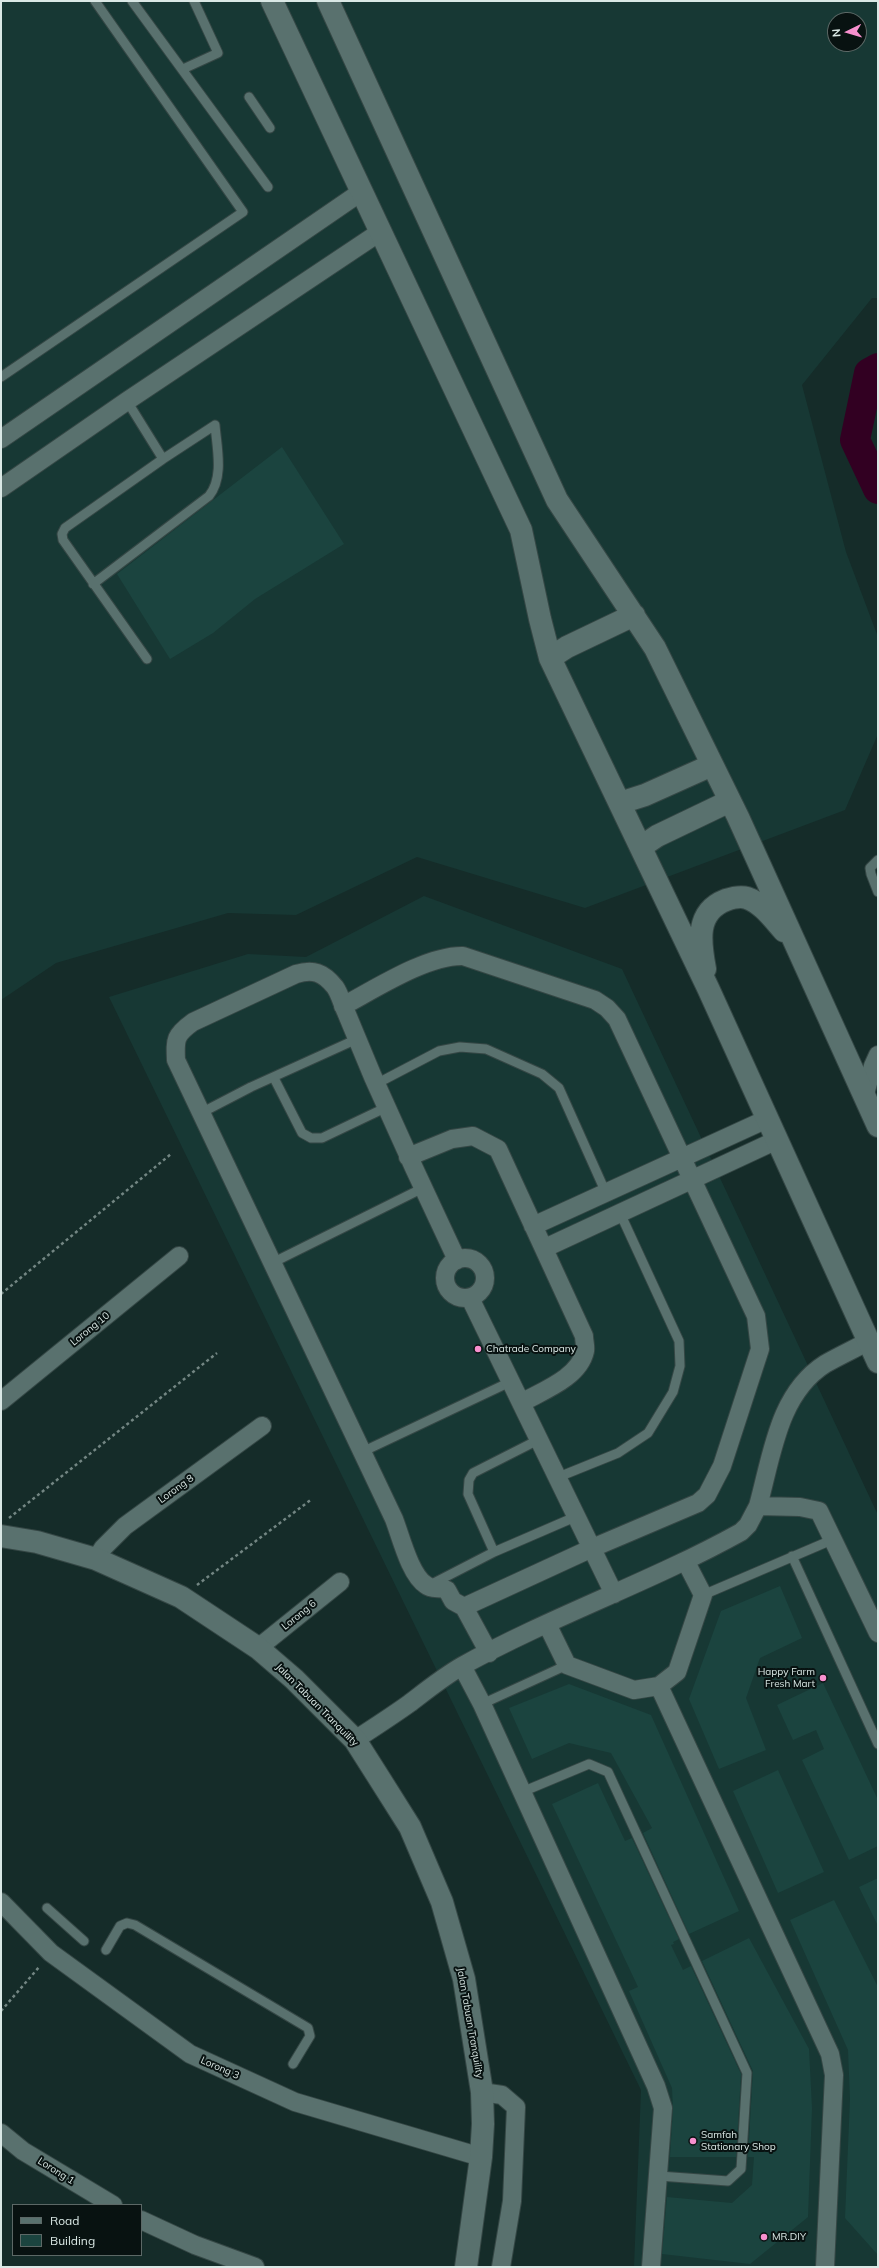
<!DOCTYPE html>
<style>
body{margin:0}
#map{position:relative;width:879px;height:2268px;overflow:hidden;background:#152c29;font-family:Mulish,sans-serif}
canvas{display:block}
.frame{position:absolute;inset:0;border:2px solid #dae8e5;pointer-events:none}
.legend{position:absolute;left:12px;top:2204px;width:130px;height:52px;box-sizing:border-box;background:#081211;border:1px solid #5c6866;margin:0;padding:5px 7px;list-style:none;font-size:12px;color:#dae8e5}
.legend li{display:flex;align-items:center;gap:8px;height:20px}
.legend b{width:20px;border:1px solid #5c6866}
.north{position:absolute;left:827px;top:12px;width:40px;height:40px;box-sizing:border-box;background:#081211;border:1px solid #5c6866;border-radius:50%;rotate:265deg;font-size:11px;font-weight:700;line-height:16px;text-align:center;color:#dae8e5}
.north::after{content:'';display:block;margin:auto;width:14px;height:18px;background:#f790ce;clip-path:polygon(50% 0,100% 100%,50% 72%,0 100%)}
</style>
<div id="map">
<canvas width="879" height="2268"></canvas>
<div class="frame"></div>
<ul class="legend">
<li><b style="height:5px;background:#59716e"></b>Road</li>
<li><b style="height:11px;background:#1b443f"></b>Building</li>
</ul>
<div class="north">N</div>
</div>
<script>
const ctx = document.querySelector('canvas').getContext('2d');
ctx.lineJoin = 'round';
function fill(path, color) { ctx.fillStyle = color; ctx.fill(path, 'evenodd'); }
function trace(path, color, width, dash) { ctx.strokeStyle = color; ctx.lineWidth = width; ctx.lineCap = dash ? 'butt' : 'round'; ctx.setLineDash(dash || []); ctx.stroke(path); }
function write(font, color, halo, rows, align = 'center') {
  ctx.font = font + ' Mulish,sans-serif'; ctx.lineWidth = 4; ctx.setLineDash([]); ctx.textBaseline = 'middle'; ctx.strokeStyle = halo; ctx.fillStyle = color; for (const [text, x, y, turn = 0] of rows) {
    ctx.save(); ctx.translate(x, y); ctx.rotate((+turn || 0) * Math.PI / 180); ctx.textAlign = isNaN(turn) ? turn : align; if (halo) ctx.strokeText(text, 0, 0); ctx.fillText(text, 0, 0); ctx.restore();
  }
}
fill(new Path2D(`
 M1,1H878V298H872L802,385L846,552L878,637V734L845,810L585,908L417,857L296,915L228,913L56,963L1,1000ZM835,20H859V44H835Z
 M424,896L622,969L878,1515V2267H634L641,2090L109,997L248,954L306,957Z`), '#173834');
trace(new Path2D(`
 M878,368L869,373L855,440L878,489`), '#320022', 30);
fill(new Path2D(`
 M282,447L344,544L255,599L213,633L170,659L117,574Z
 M780,1586L802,1638L760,1658L746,1698L766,1750L719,1769L689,1699L721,1611Z
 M823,1683L878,1800V1846L849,1860L802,1760L824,1749L816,1730L793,1740L777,1705Z
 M569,1684L651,1715L739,1911L689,1934L643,1833L652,1828L611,1753L569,1743L532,1759L509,1708Z
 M778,1770L824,1872L778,1893L733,1791Z
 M598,1783L625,1841L632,1838L679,1939L673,1942L674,1944L671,1945L683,1970L691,1966L741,2074L736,2157H670L673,2109L672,2088L629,1991L638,1987L552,1804Z
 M878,1878V1926L859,1887Z
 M834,1900L878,1987V2255L845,2218L850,2099L848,2050L790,1920Z
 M749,1938L809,2049L812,2108L808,2217L750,2264L662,2254L667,2197L732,2203L752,2185L754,2157H748L753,2071L702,1961Z`), '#1b443f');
const lane = new Path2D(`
 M132,1L268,187
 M183,69L218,53L194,1
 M249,97L270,128
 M1,377L243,212L95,1
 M127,401L163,459L65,528L62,534L63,540L147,659
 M93,584L209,496C224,477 217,449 215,425L163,459
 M878,860L870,868L871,874L878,892
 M274,1078L302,1133L311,1138H322L387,1107
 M376,1084L439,1051L460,1047L486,1049L542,1074L559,1088L606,1193
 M201,1113L251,1087L357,1039
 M272,1263L423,1188
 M538,1440L473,1473L469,1480L468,1494L494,1552L575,1517
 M362,1452L510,1382
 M556,1478L618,1453L648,1433L673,1392L680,1366L679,1341L620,1213
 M792,1556L878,1744
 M430,1585L494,1552
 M703,1595L834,1539
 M482,1704L567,1665
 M522,1792L589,1764L608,1772L747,2073L741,2169L728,2181L659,2176
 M47,1908L84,1941
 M106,1950L120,1926L127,1923L135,1925L303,2025L308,2028L310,2036L293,2064`);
const street = new Path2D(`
 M1,439L361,192
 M1,488L127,401L380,232
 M343,1006C375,989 427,955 463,956L595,1000L607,1008L617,1019L756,1316L760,1349L722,1466L707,1495L698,1503L590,1549L464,1607L453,1601L447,1590C440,1587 432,1590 426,1585C410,1575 401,1537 394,1519L176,1060C175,1039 175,1035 193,1022L296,974C313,969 323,972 335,987C340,994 342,1004 346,1012C355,1034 364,1055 373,1077C400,1138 428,1199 457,1260
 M864,1097L873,1066L878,1055
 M408,1157L452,1139L473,1136L498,1149L584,1336C584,1341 586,1347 585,1351C579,1378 542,1391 521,1403
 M533,1226L767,1119
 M545,1248L777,1140
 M445 1278a20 20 0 1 1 40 0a20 20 0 1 1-40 0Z
 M470,1298L614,1594
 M1,1401L179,1256
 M758,1506C772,1456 778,1394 825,1364C839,1356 854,1349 869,1341
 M96,1559L103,1548L125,1526L262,1426
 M464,1607L489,1653
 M547,1624L567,1665L634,1690L659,1686L677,1672L703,1595L686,1562
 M258,1648L340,1582
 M462,1666L482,1704L656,2086L663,2108L651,2267
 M659,1686L830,2054L834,2075L825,2267
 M355,1740C373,1728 392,1716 410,1703C427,1690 443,1677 462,1666C552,1616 651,1582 741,1532L748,1525L758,1506L800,1507L819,1511L878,1633
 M1,1902L51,1953L190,2054L295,2102L481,2157
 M482,2092L502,2095L516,2107L512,2201L501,2267
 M1,2133L23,2151L113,2205
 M141,2220L195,2245L255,2267`);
const secondary = new Path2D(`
 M272,1L521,530L540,619L550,658L708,988L878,1362
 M328,1L557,500L655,648L738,817L878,1126
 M550,658L567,647L634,615
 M620,803L645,795L712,765
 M641,847L657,836L730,801
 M705,969C700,942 695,912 726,900C732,898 741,896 747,898C762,903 774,920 784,931
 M1,1536L37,1542L96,1559L181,1597L258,1648L294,1679L355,1740L381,1781L410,1827L442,1902L464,1979L482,2092L483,2124L481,2157L466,2267`);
trace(lane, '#354745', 11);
trace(street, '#354745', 20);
trace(secondary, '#354745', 24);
trace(new Path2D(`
 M1,1294L171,1154
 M9,1518L217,1353
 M197,1585L312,1499
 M1,2011L40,1966`), '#738683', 2.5, [3, 3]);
trace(lane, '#59716e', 9);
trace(street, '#59716e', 18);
trace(secondary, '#59716e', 22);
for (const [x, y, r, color] of [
 [478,1349,4,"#f790ce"],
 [823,1678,4,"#f790ce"],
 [693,2141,4,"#f790ce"],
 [764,2237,4,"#f790ce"]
]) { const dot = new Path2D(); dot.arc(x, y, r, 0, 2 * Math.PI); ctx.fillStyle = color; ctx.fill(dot); trace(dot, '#081211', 1.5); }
write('10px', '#dae8e5', '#081211', [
 ["Lorong 10",90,1329,-39],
 ["Lorong 8",176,1489,-36],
 ["Lorong 6",299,1615,-39],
 ["Jalan Tabuan Tranquility",317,1705,45],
 ["Jalan Tabuan Tranquility",470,2023,80],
 ["Lorong 3",220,2068,24],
 ["Lorong 1",56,2171,32]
]);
write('10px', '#dae8e5', '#081211', [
 ["Chatrade Company",486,1349],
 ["Happy Farm",815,1672,"right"],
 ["Fresh Mart",815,1684,"right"],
 ["Samfah",701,2135],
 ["Stationary Shop",701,2147],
 ["MR.DIY",772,2237]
], 'left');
</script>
